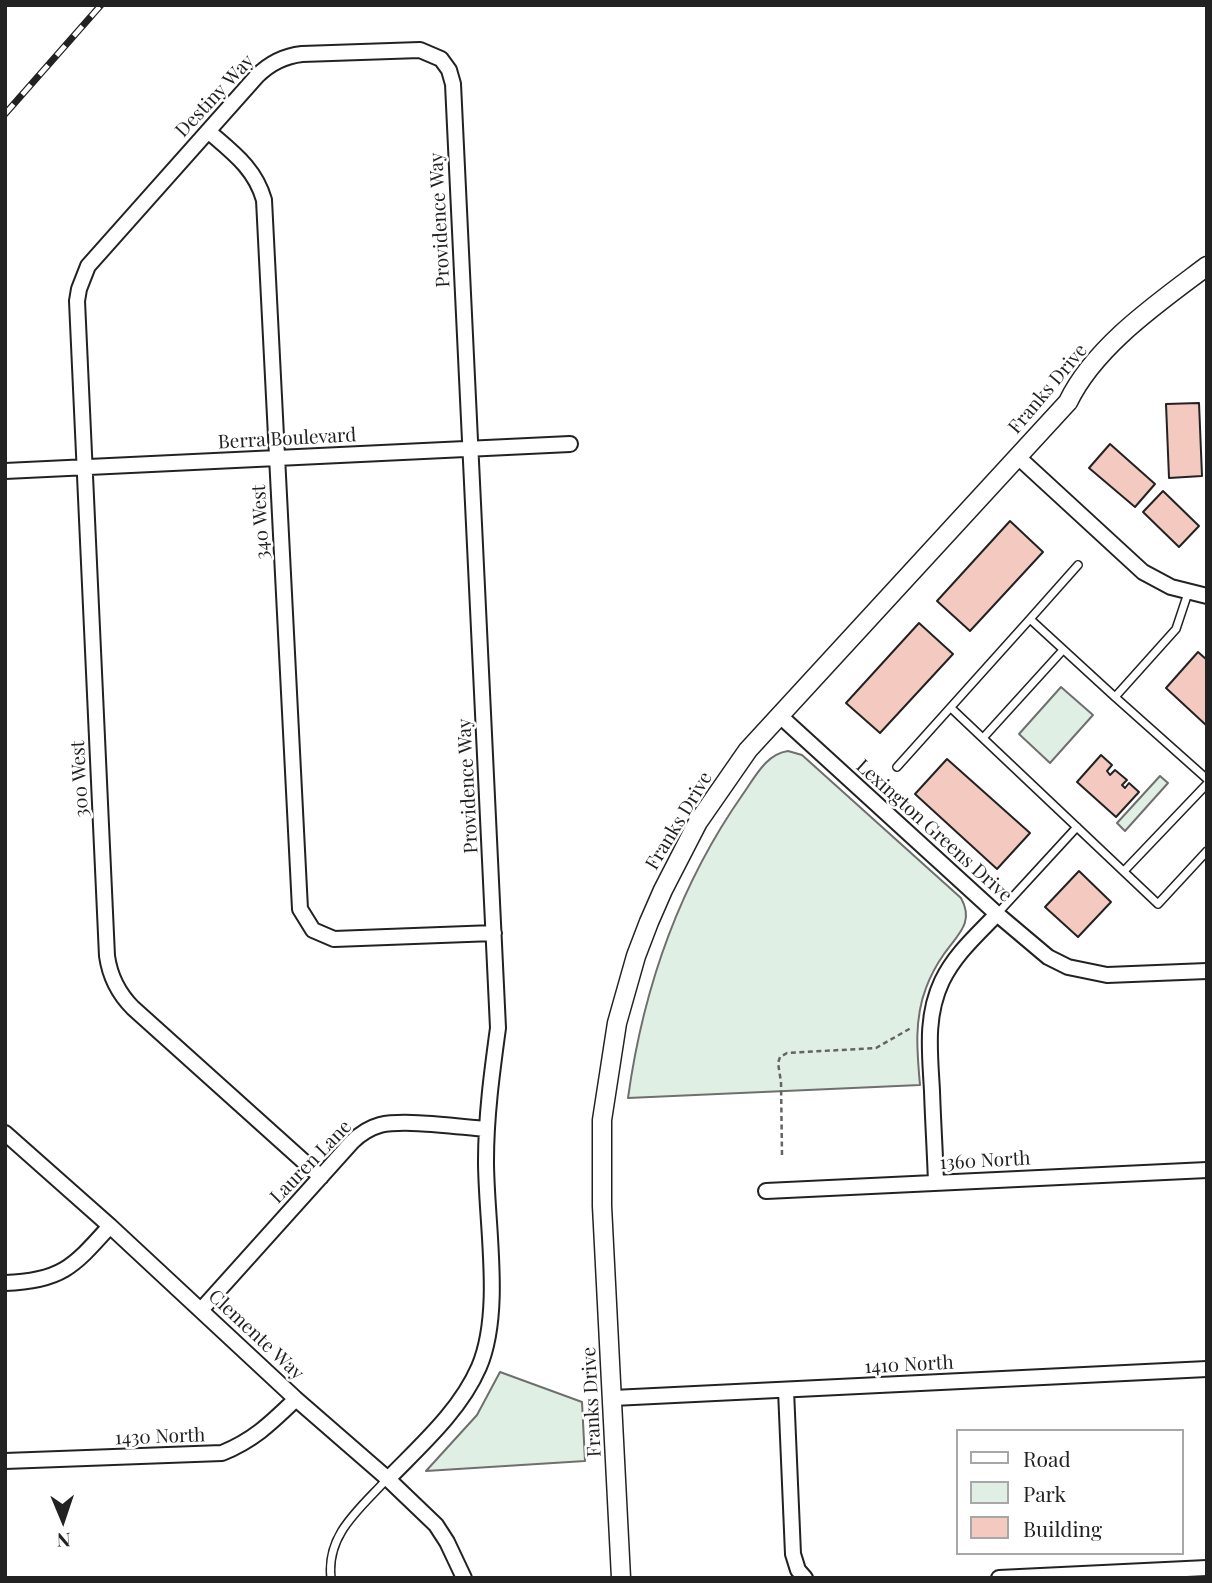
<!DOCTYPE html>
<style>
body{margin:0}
#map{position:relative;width:1212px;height:1583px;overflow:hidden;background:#fff;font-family:"Playfair Display",serif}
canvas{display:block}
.frame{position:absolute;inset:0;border:7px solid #222;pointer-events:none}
.legend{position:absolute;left:956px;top:1429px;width:228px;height:126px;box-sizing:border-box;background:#fff;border:2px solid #a7a7a7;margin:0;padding:9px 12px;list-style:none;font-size:21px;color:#222}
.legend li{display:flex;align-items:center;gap:14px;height:35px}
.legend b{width:35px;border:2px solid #a7a7a7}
.north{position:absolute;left:28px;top:1485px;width:70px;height:70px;-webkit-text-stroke:5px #fff;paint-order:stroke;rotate:178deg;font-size:19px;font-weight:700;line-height:28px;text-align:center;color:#222}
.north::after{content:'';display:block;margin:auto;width:24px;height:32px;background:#222;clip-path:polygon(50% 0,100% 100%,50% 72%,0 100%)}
</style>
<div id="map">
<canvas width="1212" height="1583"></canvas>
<div class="frame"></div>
<ul class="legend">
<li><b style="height:9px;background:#fff"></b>Road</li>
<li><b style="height:19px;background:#e0efe3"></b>Park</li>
<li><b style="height:19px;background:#f3c9c0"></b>Building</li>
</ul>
<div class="north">N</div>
</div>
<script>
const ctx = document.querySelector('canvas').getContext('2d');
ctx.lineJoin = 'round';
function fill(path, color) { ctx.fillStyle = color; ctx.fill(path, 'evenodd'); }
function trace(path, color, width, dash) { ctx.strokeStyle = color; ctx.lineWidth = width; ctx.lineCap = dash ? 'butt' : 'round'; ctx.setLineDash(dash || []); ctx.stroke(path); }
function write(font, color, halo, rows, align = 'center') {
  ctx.font = font + ' "Playfair Display",serif'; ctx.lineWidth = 5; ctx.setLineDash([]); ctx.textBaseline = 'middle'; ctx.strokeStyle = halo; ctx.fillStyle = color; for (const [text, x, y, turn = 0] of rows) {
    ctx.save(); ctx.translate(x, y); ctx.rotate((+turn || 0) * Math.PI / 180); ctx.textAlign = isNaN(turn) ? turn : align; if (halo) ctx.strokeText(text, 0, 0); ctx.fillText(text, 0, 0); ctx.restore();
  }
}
const green = new Path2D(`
 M1061,687L1093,715L1050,763L1019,734Z
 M788,751L802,755L961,898C975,923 957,935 944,954C937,964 930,977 926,988C914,1019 917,1052 920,1085L628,1098C643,989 680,884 743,794C755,777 766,754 788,751Z
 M1160,776L1168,783L1125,831L1117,823Z
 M500,1372L582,1402L585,1461L426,1471L477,1415Z`);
fill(green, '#e0efe3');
trace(green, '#6f6f6f', 2);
const building = new Path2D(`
 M1199,403L1202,476L1169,478L1166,404Z
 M1110,444L1155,484L1135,507L1089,468Z
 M1163,491L1199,526L1179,547L1143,512Z
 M1010,521L1043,552L970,631L937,601Z
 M919,623L953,654L880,733L846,703Z
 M1198,652L1207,660V726L1166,688Z
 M1101,755L1112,765L1107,771L1110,775L1115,770L1127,780L1122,785L1125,788L1129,783L1139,792L1116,817L1077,782Z
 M947,759L1030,833L997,869L915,794Z
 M1079,871L1111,902L1078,937L1045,907Z`);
fill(building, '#f3c9c0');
trace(building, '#222', 2);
const service = new Path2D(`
 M1078,565L1030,619L1115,697L1176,629L1188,593
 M1115,697L1207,779
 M951,708L1158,904L1207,851
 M983,738L1063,650
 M897,767L1030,619
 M1124,871L1207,784
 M997,914L1077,827
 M331,1578C326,1534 360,1509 387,1479`);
const minor = new Path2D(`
 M208,131C232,152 255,168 264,200L300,909L313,930L334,939L494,933
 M1018,457L1143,572L1171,587L1207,596
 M5,471L570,444
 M779,715L997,914L1048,957L1068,967L1107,975L1207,971
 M5,1133L110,1226L296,1399L388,1479L436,1525L447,1542L464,1578
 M321,1177L133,1008C118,993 110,977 107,956L77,301L79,289L88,266L257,76C270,63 284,56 302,54L420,50L441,59L449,70L453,84L498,1028C492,1072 486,1116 486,1161C486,1223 503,1311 479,1367C460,1411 420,1446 388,1479
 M936,1183C935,1152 933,1122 932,1091C930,1053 925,1017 942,981C955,954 977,935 997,914
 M766,1191L1207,1170
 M5,1283C62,1281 74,1266 110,1226
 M201,1310L352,1142C360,1134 369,1128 380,1125C405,1119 459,1127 487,1129
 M786,1390L793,1554L798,1570L805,1578
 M613,1398L1207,1369
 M5,1461L222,1453C254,1440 271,1423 296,1399
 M999,1578L1207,1568`);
const tertiary = new Path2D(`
 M621,1578L602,1206V1120L617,1023L636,956L649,922L663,890L698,822L748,750L1068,402C1095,346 1158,303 1207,266`);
trace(service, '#222', 10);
trace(minor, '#222', 18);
trace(tertiary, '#222', 21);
trace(new Path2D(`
 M782,1155L781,1082L778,1063L780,1057L787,1053L876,1048L911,1028`), '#646464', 2.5, [5, 3.5]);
trace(service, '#fff', 7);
trace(minor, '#fff', 14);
trace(tertiary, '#fff', 18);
const rail = new Path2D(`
 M5,114L101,5`);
trace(rail, '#222', 7);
trace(rail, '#fff', 4.5, [13]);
write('19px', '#222', '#fff', [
 ["Destiny Way",215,96,-47],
 ["Providence Way",440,220,-93],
 ["Franks Drive",1048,389,-50],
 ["Berra Boulevard",287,439,-3],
 ["340 West",261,522,-93],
 ["300 West",80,779,-93],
 ["Providence Way",468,786,-93],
 ["Franks Drive",679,821,-59],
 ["Lexington Greens Drive",934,831,42],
 ["1360 North",985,1161,-3],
 ["Lauren Lane",311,1162,-46],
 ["Clemente Way",256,1335,43],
 ["1410 North",909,1365,-3],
 ["Franks Drive",592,1402,-93],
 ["1430 North",160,1437,-2]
]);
</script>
